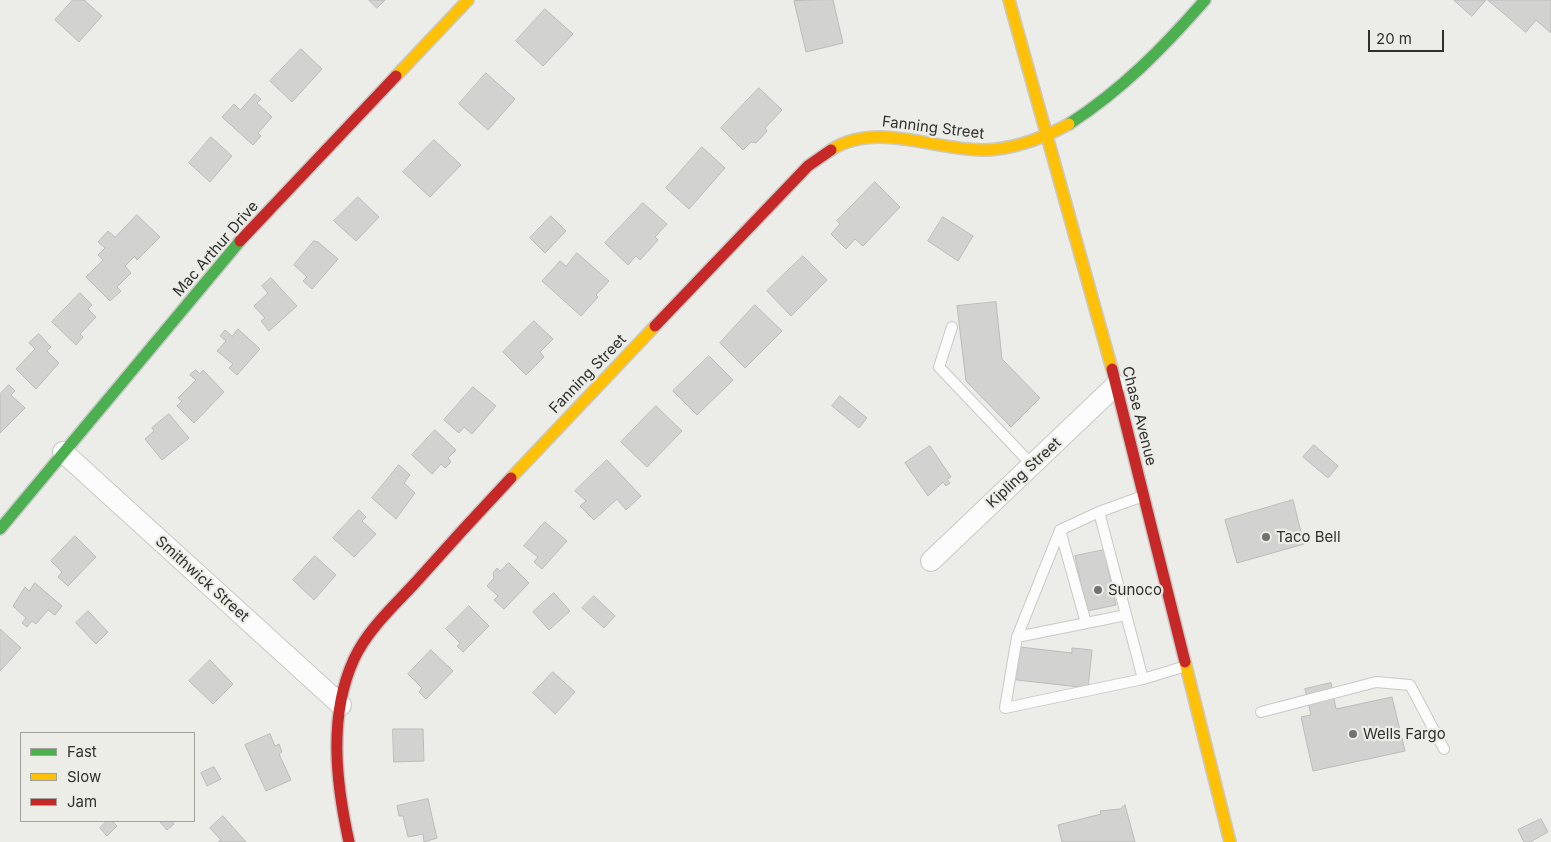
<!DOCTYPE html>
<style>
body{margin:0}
#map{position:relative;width:1551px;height:842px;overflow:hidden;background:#ecece9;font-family:Inter,sans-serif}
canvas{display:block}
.legend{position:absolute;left:20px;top:732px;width:175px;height:90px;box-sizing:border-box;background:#edede8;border:1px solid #a1a19e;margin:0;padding:6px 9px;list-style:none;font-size:15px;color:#30302f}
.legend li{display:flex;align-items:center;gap:10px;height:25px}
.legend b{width:25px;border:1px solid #a1a19e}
.scale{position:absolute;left:1368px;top:30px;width:76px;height:22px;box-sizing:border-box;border:2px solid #30302f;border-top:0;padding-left:6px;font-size:15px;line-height:18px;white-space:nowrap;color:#30302f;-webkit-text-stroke:4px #edede8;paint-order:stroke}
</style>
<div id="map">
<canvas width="1551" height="842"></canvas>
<ul class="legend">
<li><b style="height:6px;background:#4caf50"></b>Fast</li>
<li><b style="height:6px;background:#ffc107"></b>Slow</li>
<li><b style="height:6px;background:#c62828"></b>Jam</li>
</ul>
<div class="scale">20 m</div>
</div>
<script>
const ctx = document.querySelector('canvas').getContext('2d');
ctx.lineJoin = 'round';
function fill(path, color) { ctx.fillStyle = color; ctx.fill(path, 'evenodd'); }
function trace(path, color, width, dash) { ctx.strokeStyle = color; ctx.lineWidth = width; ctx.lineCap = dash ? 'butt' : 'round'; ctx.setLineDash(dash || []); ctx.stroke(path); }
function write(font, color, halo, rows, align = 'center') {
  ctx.font = font + ' Inter,sans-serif'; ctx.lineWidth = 4.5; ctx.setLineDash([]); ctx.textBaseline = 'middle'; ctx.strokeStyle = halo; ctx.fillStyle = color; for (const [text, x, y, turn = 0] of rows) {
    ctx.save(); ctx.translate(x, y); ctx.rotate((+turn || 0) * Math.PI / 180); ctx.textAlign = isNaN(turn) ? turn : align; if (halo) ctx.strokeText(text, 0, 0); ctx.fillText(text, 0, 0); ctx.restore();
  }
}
const building = new Path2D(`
 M73,0H84L102,16L79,42L55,20Z
 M369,0H385L377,8Z
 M833,0L843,43L806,52L794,1Z
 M1454,0H1486L1472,16Z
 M1488,0H1551V33L1536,20L1526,32Z
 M545,9L573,34L543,66L516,41Z
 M301,49L322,69L292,102L270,81Z
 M486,73L515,99L488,130L459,104Z
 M759,88L782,110L765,128L767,131L756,143L751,142L743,150L721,128Z
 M255,94L261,99L257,103L272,117L258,133L261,136L253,145L222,117L234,104L240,110Z
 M211,137L232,156L210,182L189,163Z
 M434,140L461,165L430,197L403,172Z
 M702,147L725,168L689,209L666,188Z
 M875,182L900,207L863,246L855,239L846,249L831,234L840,224L837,221Z
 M358,197L379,217L356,241L334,221Z
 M643,203L667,224L655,237L658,240L640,260L636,256L628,265L605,243Z
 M137,215L160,237L137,260L135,256L125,266L131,273L117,287L121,291L110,301L86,277L103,260L98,255L105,248L98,242L108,231L115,237Z
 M551,216L566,231L545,253L530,238Z
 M943,217L973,236L958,261L928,241Z
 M314,241L318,242L338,259L312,289L303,281L307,277L294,265Z
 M577,253L609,281L596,295L598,297L581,316L542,281L560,261L566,266Z
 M803,256L827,280L791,316L767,291Z
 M271,278L297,306L269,331L261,321L265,318L254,306L268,293L262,286Z
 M80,293L92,305L88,309L96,317L80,334L83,337L76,345L52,322Z
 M996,302L1002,359L1040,398L1011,427L966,381L957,306Z
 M755,305L782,331L745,368L720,343Z
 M534,321L553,339L540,352L544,357L526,375L503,352Z
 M238,329L260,349L237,375L229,368L233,364L217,351L226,341L220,336L225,330L232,336Z
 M39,334L51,347L47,351L59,363L36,389L16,369L35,349L29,343Z
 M709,356L733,380L697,415L673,391Z
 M196,370L200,374L203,370L224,392L194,423L177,406L182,401L178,398L196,380L190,375Z
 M9,385L15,391L11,395L25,408L0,433V394Z
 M473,387L496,406L472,434L464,427L459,433L444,420Z
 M840,396L867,418L859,428L832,406Z
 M656,406L682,431L647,467L621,442Z
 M169,414L189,438L162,460L145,439L154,431L152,428Z
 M435,430L456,450L448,458L451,462L445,468L441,464L432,474L412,455Z
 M1314,445L1338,466L1328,478L1303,457Z
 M930,446L951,477L947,479L950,483L946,486L943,482L928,496L905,463Z
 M607,460L641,496L626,510L617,499L594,520L580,506L586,501L575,491Z
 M399,465L410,475L404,483L415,493L396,519L372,498Z
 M1293,500L1304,544L1237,563L1225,520Z
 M359,510L366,517L362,521L376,534L354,557L333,538Z
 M545,522L567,541L542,569L534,562L538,557L524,546Z
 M75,536L96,557L68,586L58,577L62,572L51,561Z
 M1104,550L1116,605L1087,611L1075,556Z
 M315,556L336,575L314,600L293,580Z
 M509,563L529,583L504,609L494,600L498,596L487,586L494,578L493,573L497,568L500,571Z
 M35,583L62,606L55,615L48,610L36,624L32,621L27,627L22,623L26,618L13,606L25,587L29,591Z
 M554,593L570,611L549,630L533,612Z
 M594,596L615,616L604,628L582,608Z
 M469,606L489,626L463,652L457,646L460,643L446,629Z
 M88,611L108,632L96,644L76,623Z
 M0,629L21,648L0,671Z
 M1020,647L1072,653V648L1092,650L1088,688L1017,680Z
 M431,650L453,671L426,699L419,692L422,688L408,674Z
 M210,660L233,684L213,704L189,681Z
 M553,672L575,692L555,714L533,693Z
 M1331,683L1336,709L1392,697L1405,751L1313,771L1301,717L1311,715L1305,689Z
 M393,729H423L424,761L394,762Z
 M270,734L275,746L279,744L282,752L279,754L291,780L266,791L245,745Z
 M214,767L221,779L207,786L201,773Z
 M428,799L437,838L424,842L423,834L408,837L403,816H399L397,806Z
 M1125,805L1135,842H1062L1058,825L1101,814L1100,811L1120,809Z
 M223,816L246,842H218L221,840L210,828Z
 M1541,819L1548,832L1530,842H1524L1518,830Z
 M107,821H112L117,826L107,836L100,828Z
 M162,821H172L174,824L167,830L160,822Z`);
fill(building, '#d2d2d0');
trace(building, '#bbbbb9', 1);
const lane = new Path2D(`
 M952,327L939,367L1033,466
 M1099,512L1143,679
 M1060,530L1017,637L1005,708L1143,679L1186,666
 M1086,623L1060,530L1099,512L1143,496
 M1017,637L1126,615
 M1261,712L1376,682L1410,685L1444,749`);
const street = new Path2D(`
 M63,452L341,705
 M931,561L1116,385`);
const fast = new Path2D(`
 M1069,124C1122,90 1164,47 1205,0
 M0,529L240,241`);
const slow = new Path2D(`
 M1009,0L1112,369
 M396,76L468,0
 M831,150C876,121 934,150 982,150C1012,150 1043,138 1069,124
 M511,478L655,326
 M1185,662L1230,842`);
const jam = new Path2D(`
 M240,241L396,76
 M655,326L808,166L831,150
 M1112,369L1185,662
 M349,842C336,783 328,716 354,659C368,629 394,606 416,582C447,547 479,512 511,478`);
trace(lane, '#c9c9c7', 12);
trace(street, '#c9c9c7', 22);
trace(fast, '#c9c9c7', 14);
trace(slow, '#c9c9c7', 14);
trace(jam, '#c9c9c7', 14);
trace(lane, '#fcfcfc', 10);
trace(street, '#fcfcfc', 20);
trace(fast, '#4caf50', 11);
trace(slow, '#ffc107', 11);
trace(jam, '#c62828', 11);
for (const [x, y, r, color] of [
 [1266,537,5,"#727270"],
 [1098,590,5,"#727270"],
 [1353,734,5,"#727270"]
]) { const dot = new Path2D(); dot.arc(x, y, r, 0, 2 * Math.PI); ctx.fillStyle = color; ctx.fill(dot); trace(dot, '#edede8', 2); }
write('15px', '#30302f', '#edede8', [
 ["Fanning Street",933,128,7],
 ["Mac Arthur Drive",216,249,-49],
 ["Fanning Street",588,374,-46],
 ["Chase Avenue",1139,416,76],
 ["Kipling Street",1024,473,-43],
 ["Smithwick Street",202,579,42]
]);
write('15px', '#30302f', '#edede8', [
 ["Taco Bell",1276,537],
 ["Sunoco",1108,590],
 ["Wells Fargo",1363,734]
], 'left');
</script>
